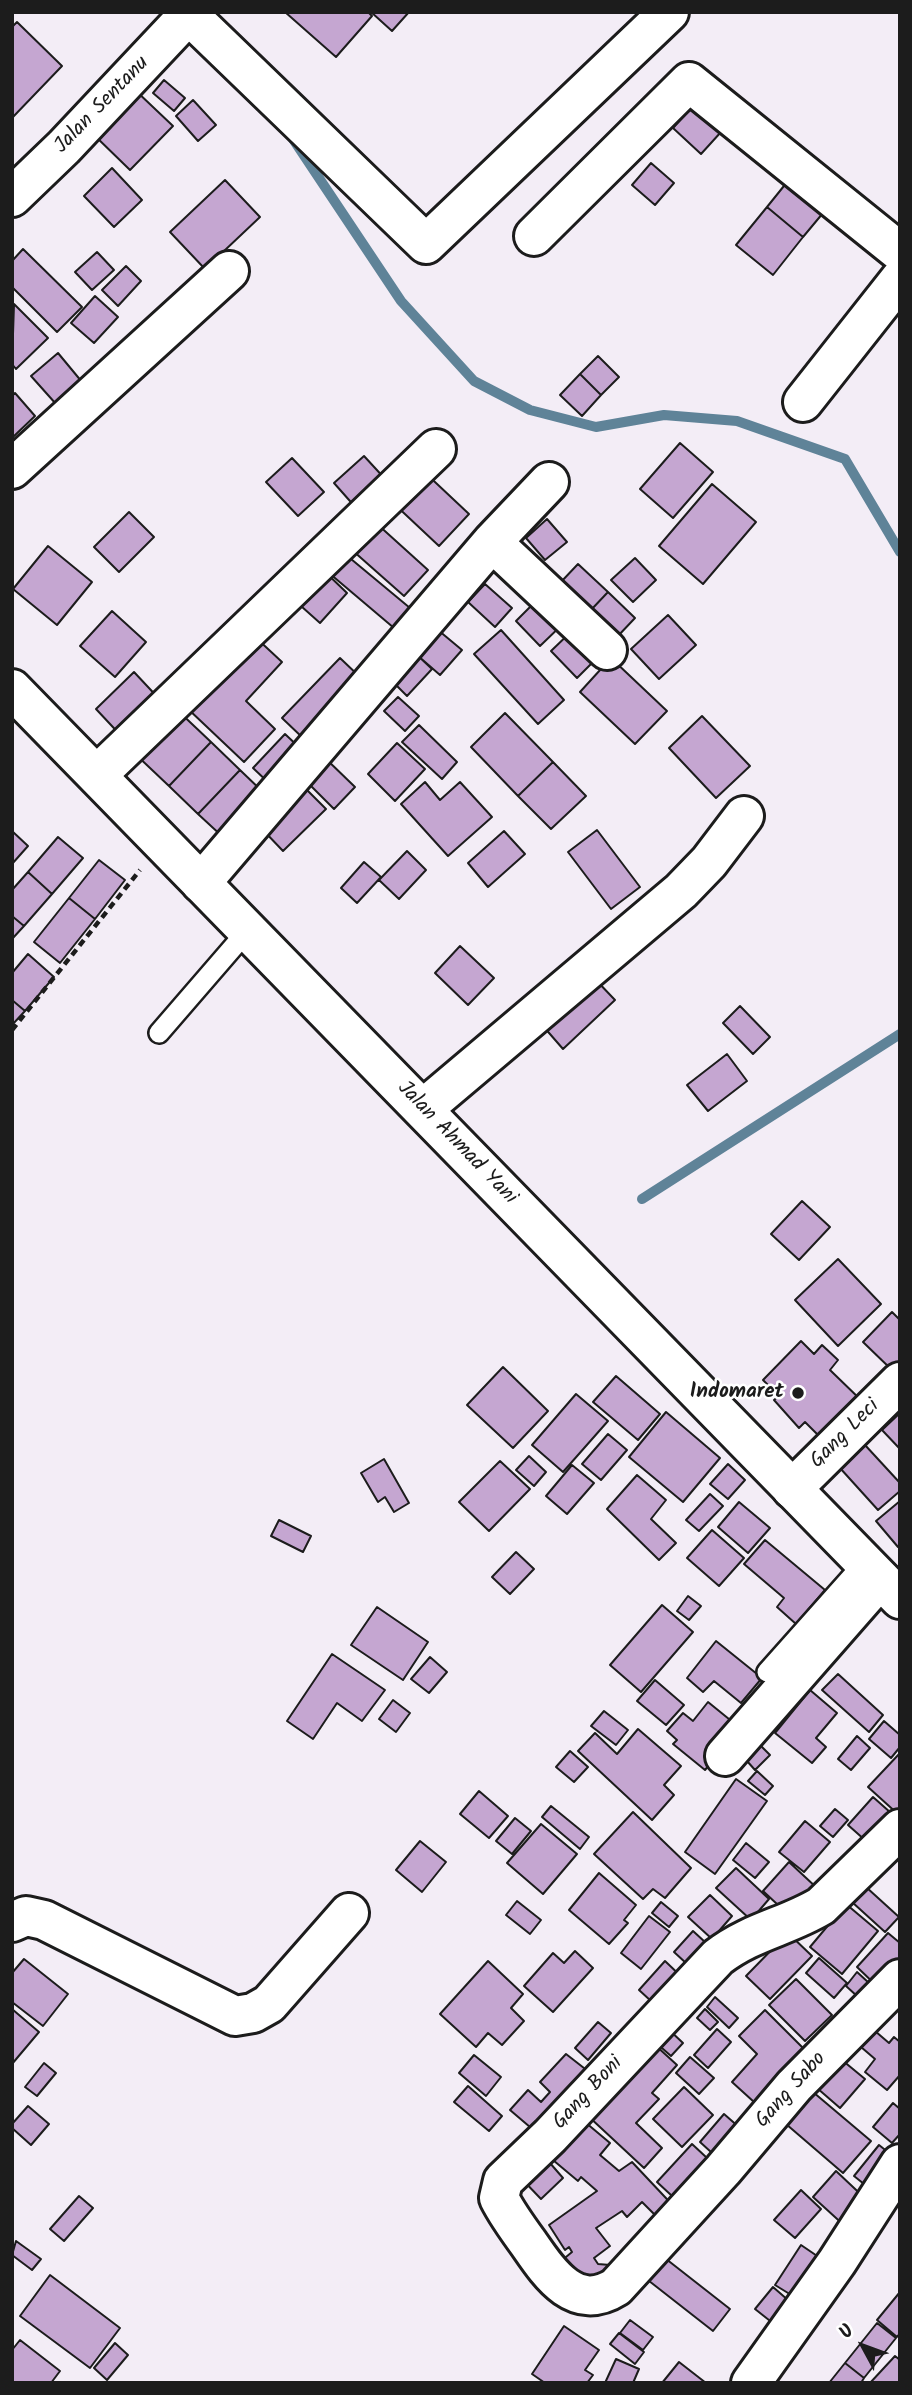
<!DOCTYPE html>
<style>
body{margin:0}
#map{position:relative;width:912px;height:2395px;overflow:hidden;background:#f3edf6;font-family:Kalam,sans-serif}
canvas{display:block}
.frame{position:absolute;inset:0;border:14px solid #1c1c1c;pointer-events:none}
.north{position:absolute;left:828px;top:2311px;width:70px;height:70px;-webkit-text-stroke:5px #fff;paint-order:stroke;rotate:311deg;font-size:19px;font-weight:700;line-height:28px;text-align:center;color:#1c1c1c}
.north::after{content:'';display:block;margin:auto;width:24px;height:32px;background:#1c1c1c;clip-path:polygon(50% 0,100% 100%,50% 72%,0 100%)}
</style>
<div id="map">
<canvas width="912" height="2395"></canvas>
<div class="frame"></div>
<div class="north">U</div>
</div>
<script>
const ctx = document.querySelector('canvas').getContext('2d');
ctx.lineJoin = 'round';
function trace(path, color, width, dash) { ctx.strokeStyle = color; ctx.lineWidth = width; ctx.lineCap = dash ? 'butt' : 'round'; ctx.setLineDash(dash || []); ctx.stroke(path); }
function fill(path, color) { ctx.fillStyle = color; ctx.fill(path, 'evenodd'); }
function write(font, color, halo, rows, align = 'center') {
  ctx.font = font + ' Kalam,sans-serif'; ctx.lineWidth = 5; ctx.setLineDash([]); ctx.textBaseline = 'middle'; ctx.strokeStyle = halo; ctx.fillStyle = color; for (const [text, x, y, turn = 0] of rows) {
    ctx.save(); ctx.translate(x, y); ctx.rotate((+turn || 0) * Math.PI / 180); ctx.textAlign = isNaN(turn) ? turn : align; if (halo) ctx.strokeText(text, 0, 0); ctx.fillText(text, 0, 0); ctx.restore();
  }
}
trace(new Path2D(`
 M291,136L401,301L474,381L530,410L596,427L664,415L737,421L845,459L900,552
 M642,1199L900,1034`), '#5f8398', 10);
const building = new Path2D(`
 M285,12H368L372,16L336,57Z
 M371,12H409L392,31Z
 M17,22L62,66L12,118V27Z
 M164,80L185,98L174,111L153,93Z
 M134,89L173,126L130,170L92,133Z
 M193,100L216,125L198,141L176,116Z
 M693,106L721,132L701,154L673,128Z
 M651,163L674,183L655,205L632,185Z
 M112,168L142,200L114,227L84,196Z
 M796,171L833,201L803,237L767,207Z
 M225,180L260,217L205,269L170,232Z
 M767,207L803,237L773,275L736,245Z
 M23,249L82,307L57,332L12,287V261Z
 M97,252L114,270L92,290L75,272Z
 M126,266L141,281L118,306L102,290Z
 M95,296L118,317L94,343L71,323Z
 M14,304L48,338L16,369L12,364Z
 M58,353L82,382L56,404L31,376Z
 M598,356L619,377L601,395L580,374Z
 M580,374L601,395L582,416L560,395Z
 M15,393L35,416L12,438V396Z
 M680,443L713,472L673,518L640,489Z
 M364,456L387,481L357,509L334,483Z
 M292,458L324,492L298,516L266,482Z
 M419,467L469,514L439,546L390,500Z
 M712,484L756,522L703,584L659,546Z
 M129,512L154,537L119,572L94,547Z
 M547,519L567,542L545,560L526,538Z
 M376,523L428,570L404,596L352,550Z
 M48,546L92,582L57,625L13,589Z
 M345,554L410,608L394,628L329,573Z
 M635,558L656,580L633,602L611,580Z
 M578,564L608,592L590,611L560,583Z
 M320,567L347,593L320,623L292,598Z
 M485,584L512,608L495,627L468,602Z
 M608,592L635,618L617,637L590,611Z
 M543,594L568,619L540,646L516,621Z
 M112,611L146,642L115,677L80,646Z
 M668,615L696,645L659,679L631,649Z
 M576,627L601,654L577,678L551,651Z
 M438,630L462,650L440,675L417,655Z
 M501,630L564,700L538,724L474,654Z
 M253,635L282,662L246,701L275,729L244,762L187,708Z
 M415,653L432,669L407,696L390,679Z
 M340,658L362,679L304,739L282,718Z
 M611,658L667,711L635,744L580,692Z
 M134,672L163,703L125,740L96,709Z
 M398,697L419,716L405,731L384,711Z
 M173,706L211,742L169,786L131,750Z
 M505,713L553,762L518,796L471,747Z
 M702,716L750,766L716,798L669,748Z
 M419,725L457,762L442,779L402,742Z
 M285,734L304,752L272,786L253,768Z
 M211,742L240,770L198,814L169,786Z
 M397,743L425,769L395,801L368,774Z
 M324,757L355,787L334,809L303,778Z
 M553,762L586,796L551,829L518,796Z
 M240,770L266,795L224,838L198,814Z
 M425,782L440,800L460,782L492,817L448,856L401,804Z
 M305,788L326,809L283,851L263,830Z
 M597,830L640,887L611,909L568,852Z
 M12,831L28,846L12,864Z
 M504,831L525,854L488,887L468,863Z
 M58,837L83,858L52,894L28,872Z
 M407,851L426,870L399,899L379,880Z
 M99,860L125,880L95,919L69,898Z
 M364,862L381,877L357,903L341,888Z
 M28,872L52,894L24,926L12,916V890Z
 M69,898L95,919L60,963L34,942Z
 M12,916L24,926L12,939Z
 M460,946L494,978L468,1005L435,973Z
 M28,954L54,977L25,1011L12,1000V973Z
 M594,978L615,1000L563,1049L543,1026Z
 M12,1000L25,1011L12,1025Z
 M740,1006L770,1037L753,1054L723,1023Z
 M727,1054L747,1081L708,1111L687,1085Z
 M802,1201L830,1227L799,1260L771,1234Z
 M838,1259L881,1304L838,1346L795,1300Z
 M892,1312L900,1320V1367L894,1372L863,1342Z
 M801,1341L814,1354L822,1345L838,1360L830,1370L864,1403L825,1442L805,1422L799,1428L774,1400L779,1396L763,1380Z
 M503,1367L548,1411L513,1448L467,1405Z
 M616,1376L660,1414L638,1440L593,1402Z
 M576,1394L608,1421L563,1472L532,1445Z
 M666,1412L720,1458L683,1502L629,1457Z
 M900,1413V1449L882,1430Z
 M608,1434L627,1450L601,1480L582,1464Z
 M865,1445L900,1483V1491L878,1510L840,1468Z
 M529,1456L546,1472L534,1486L516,1470Z
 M384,1459L409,1503L394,1512L385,1497L378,1502L361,1473Z
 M500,1461L530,1489L489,1531L459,1502Z
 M728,1464L745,1480L728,1499L710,1484Z
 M572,1465L594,1483L567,1514L546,1496Z
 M637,1475L666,1500L651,1519L676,1543L659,1560L607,1509Z
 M710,1494L723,1506L699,1531L686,1520Z
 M900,1501V1545L898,1547L876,1521Z
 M739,1502L770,1528L748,1553L718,1527Z
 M279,1520L311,1536L303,1552L271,1536Z
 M712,1530L744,1558L719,1586L687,1558Z
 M765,1540L825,1590L796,1624L777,1607L784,1598L744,1564Z
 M516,1552L534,1569L510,1594L492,1577Z
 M688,1596L701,1606L689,1620L677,1611Z
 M662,1605L693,1632L641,1692L610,1665Z
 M377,1607L428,1642L403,1680L351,1645Z
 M716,1641L762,1678L741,1703L714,1681L703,1692L687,1678Z
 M332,1654L385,1690L362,1721L337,1703L313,1739L287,1721Z
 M430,1657L447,1672L429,1693L411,1679Z
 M838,1674L883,1715L869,1732L822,1690Z
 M655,1680L684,1705L666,1725L637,1701Z
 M810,1690L837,1713L816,1738L826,1747L812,1763L775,1733Z
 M393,1700L410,1713L396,1732L379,1719Z
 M708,1702L740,1728L705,1770L673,1744L677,1740L667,1731L683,1713L693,1721Z
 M604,1711L628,1730L616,1745L591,1726Z
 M884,1721L900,1735V1747L891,1758L869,1739Z
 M638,1729L681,1766L664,1785L674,1795L652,1820L578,1751L595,1733L617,1754Z
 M857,1736L870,1748L851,1770L838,1759Z
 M761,1746L770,1755L755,1770L747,1761Z
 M570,1751L588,1767L574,1782L556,1767Z
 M900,1753V1816L868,1787Z
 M757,1771L773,1786L765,1795L748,1781Z
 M736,1779L767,1801L715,1874L685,1852Z
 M479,1791L508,1816L489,1838L460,1814Z
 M873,1797L900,1821L875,1849L848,1825Z
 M551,1806L589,1837L580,1849L542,1817Z
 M835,1809L848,1820L833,1837L820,1826Z
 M633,1812L691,1868L665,1898L653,1889L643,1899L594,1854Z
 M515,1818L531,1831L512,1854L496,1841Z
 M805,1821L830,1842L804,1872L779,1852Z
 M541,1824L577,1854L543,1894L507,1863Z
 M420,1841L446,1862L422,1892L396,1870Z
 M746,1843L769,1862L755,1878L733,1860Z
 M789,1862L818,1889L792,1918L763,1891Z
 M736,1868L769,1899L751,1920L716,1888Z
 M599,1873L636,1905L624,1920L628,1923L609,1944L569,1910Z
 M866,1887L899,1917L885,1932L852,1902Z
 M710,1895L732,1916L712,1939L688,1917Z
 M517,1901L541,1920L530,1934L506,1915Z
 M661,1902L678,1916L669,1927L652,1913Z
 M846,1904L878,1931L842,1974L810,1947Z
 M649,1916L670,1932L641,1969L621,1953Z
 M693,1931L718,1954L699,1975L674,1952Z
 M788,1933L812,1956L770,1999L746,1976Z
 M888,1933L900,1943V1974L883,1992L857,1967Z
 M575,1951L593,1968L553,2012L524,1986L553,1953L564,1963Z
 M819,1958L847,1983L834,1998L806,1973Z
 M24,1959L68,1994L43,2026L12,2002V1973Z
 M488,1961L523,1994L511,2008L524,2021L502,2045L488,2033L476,2047L440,2014Z
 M665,1961L688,1983L663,2012L639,1990Z
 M857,1972L881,1994L869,2007L846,1986Z
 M796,1979L832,2015L805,2041L769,2005Z
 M715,1997L738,2018L729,2028L707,2007Z
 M12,2009L39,2032L12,2064Z
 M705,2009L718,2022L710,2030L697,2018Z
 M765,2010L813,2058L765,2112L732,2082L757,2054L739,2036Z
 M598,2022L611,2033L588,2060L575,2048Z
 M666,2027L683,2043L671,2056L654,2041Z
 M717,2029L731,2042L708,2068L694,2055Z
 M875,2031L889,2043L894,2037L900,2042V2075L887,2090L865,2072L875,2059L861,2047Z
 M654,2044L677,2065L652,2093L659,2099L636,2123L662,2148L644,2168L587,2115Z
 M566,2054L598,2079L544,2139L510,2110L528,2090L541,2102L550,2092L540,2082Z
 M474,2055L501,2077L486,2096L459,2073Z
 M690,2057L714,2078L699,2094L676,2073Z
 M842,2060L865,2079L840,2108L817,2088Z
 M44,2063L56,2073L37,2096L25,2087Z
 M468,2086L502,2116L489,2131L454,2102Z
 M684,2087L713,2115L682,2147L653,2119Z
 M813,2092L871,2141L843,2173L786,2124Z
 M893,2103L900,2109V2134L892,2143L873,2127Z
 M28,2106L49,2124L31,2145L12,2128V2124Z
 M724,2114L748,2135L723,2163L700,2142Z
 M579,2117L610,2143L600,2155L619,2171L632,2162L680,2213L667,2227L642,2202L627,2217L622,2211L596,2228L610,2246L594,2258L598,2264L610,2265L616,2286L580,2287L560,2262L572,2252L569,2247L565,2250L549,2225L597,2191L581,2177L578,2181L547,2155Z
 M692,2144L721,2171L686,2209L657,2182Z
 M879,2145L899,2161L874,2192L854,2176Z
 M543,2155L563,2178L541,2199L519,2176Z
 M836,2171L870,2203L847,2228L813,2197Z
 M801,2190L821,2209L795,2238L774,2220Z
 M79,2196L93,2208L64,2241L50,2229Z
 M16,2241L41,2259L32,2270L12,2255Z
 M801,2245L826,2262L801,2301L775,2285Z
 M661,2255L730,2309L713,2331L644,2277Z
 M50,2275L120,2328L90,2368L20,2316Z
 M773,2287L796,2307L779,2328L755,2309Z
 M900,2292V2333L897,2337L877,2320Z
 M630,2320L653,2337L643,2350L620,2333Z
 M877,2323L896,2338L864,2378L845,2363Z
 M564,2326L599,2350L585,2370L593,2375L587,2383H545L532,2374Z
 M619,2333L644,2352L635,2364L610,2344Z
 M20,2340L60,2371L51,2383H12V2350Z
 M115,2343L128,2355L107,2380L94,2368Z
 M895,2356L900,2360V2383H870Z
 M616,2359L639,2369L633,2383H605Z
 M679,2362L706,2383H662Z
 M845,2363L864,2378L861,2383H829Z`);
fill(building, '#c5a6d1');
trace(building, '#1c1c1c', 2);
const lane = new Path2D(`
 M159,1033L248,930
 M767,1672L864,1563`);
const street = new Path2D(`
 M189,15L426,244L669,12
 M534,236L689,82L900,252
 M803,402L900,279
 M12,469L229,271
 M492,542L607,650
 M97,775L436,449
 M201,883L492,542L549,482
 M423,1109L681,891L709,862L744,816
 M792,1489L900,1382
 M725,1756L880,1579
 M900,1829L821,1906C786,1927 752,1931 718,1957L550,2136L503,2181L499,2198C507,2214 518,2229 529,2244C549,2273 575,2313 616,2287L723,2170L794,2086L900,1979
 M12,1922L26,1916L44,1920L235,2016L253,2013L269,2004L349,1913
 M751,2383L837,2262L900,2164`);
const secondary = new Path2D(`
 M12,197L64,147L191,12
 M12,689L900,1599`);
trace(lane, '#1c1c1c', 24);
trace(street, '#1c1c1c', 44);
trace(secondary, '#1c1c1c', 44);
trace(new Path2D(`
 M12,1030L140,870`), '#1c1c1c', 4.5, [7, 5]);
trace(lane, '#fff', 19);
trace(street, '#fff', 38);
trace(secondary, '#fff', 38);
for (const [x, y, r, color] of [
 [798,1393,7,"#1c1c1c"]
]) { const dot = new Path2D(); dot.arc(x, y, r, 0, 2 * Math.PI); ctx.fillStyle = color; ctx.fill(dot); trace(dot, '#fff', 2.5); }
write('21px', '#1c1c1c', '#fff', [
 ["Jalan Sentanu",103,106,-46],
 ["Jalan Ahmad Yani",456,1144,46],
 ["Gang Leci",846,1435,-45],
 ["Gang Sabo",792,2091,-48],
 ["Gang Boni",589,2094,-47]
]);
write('bold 21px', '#1c1c1c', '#fff', [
 ["Indomaret",784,1393]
], 'right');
</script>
